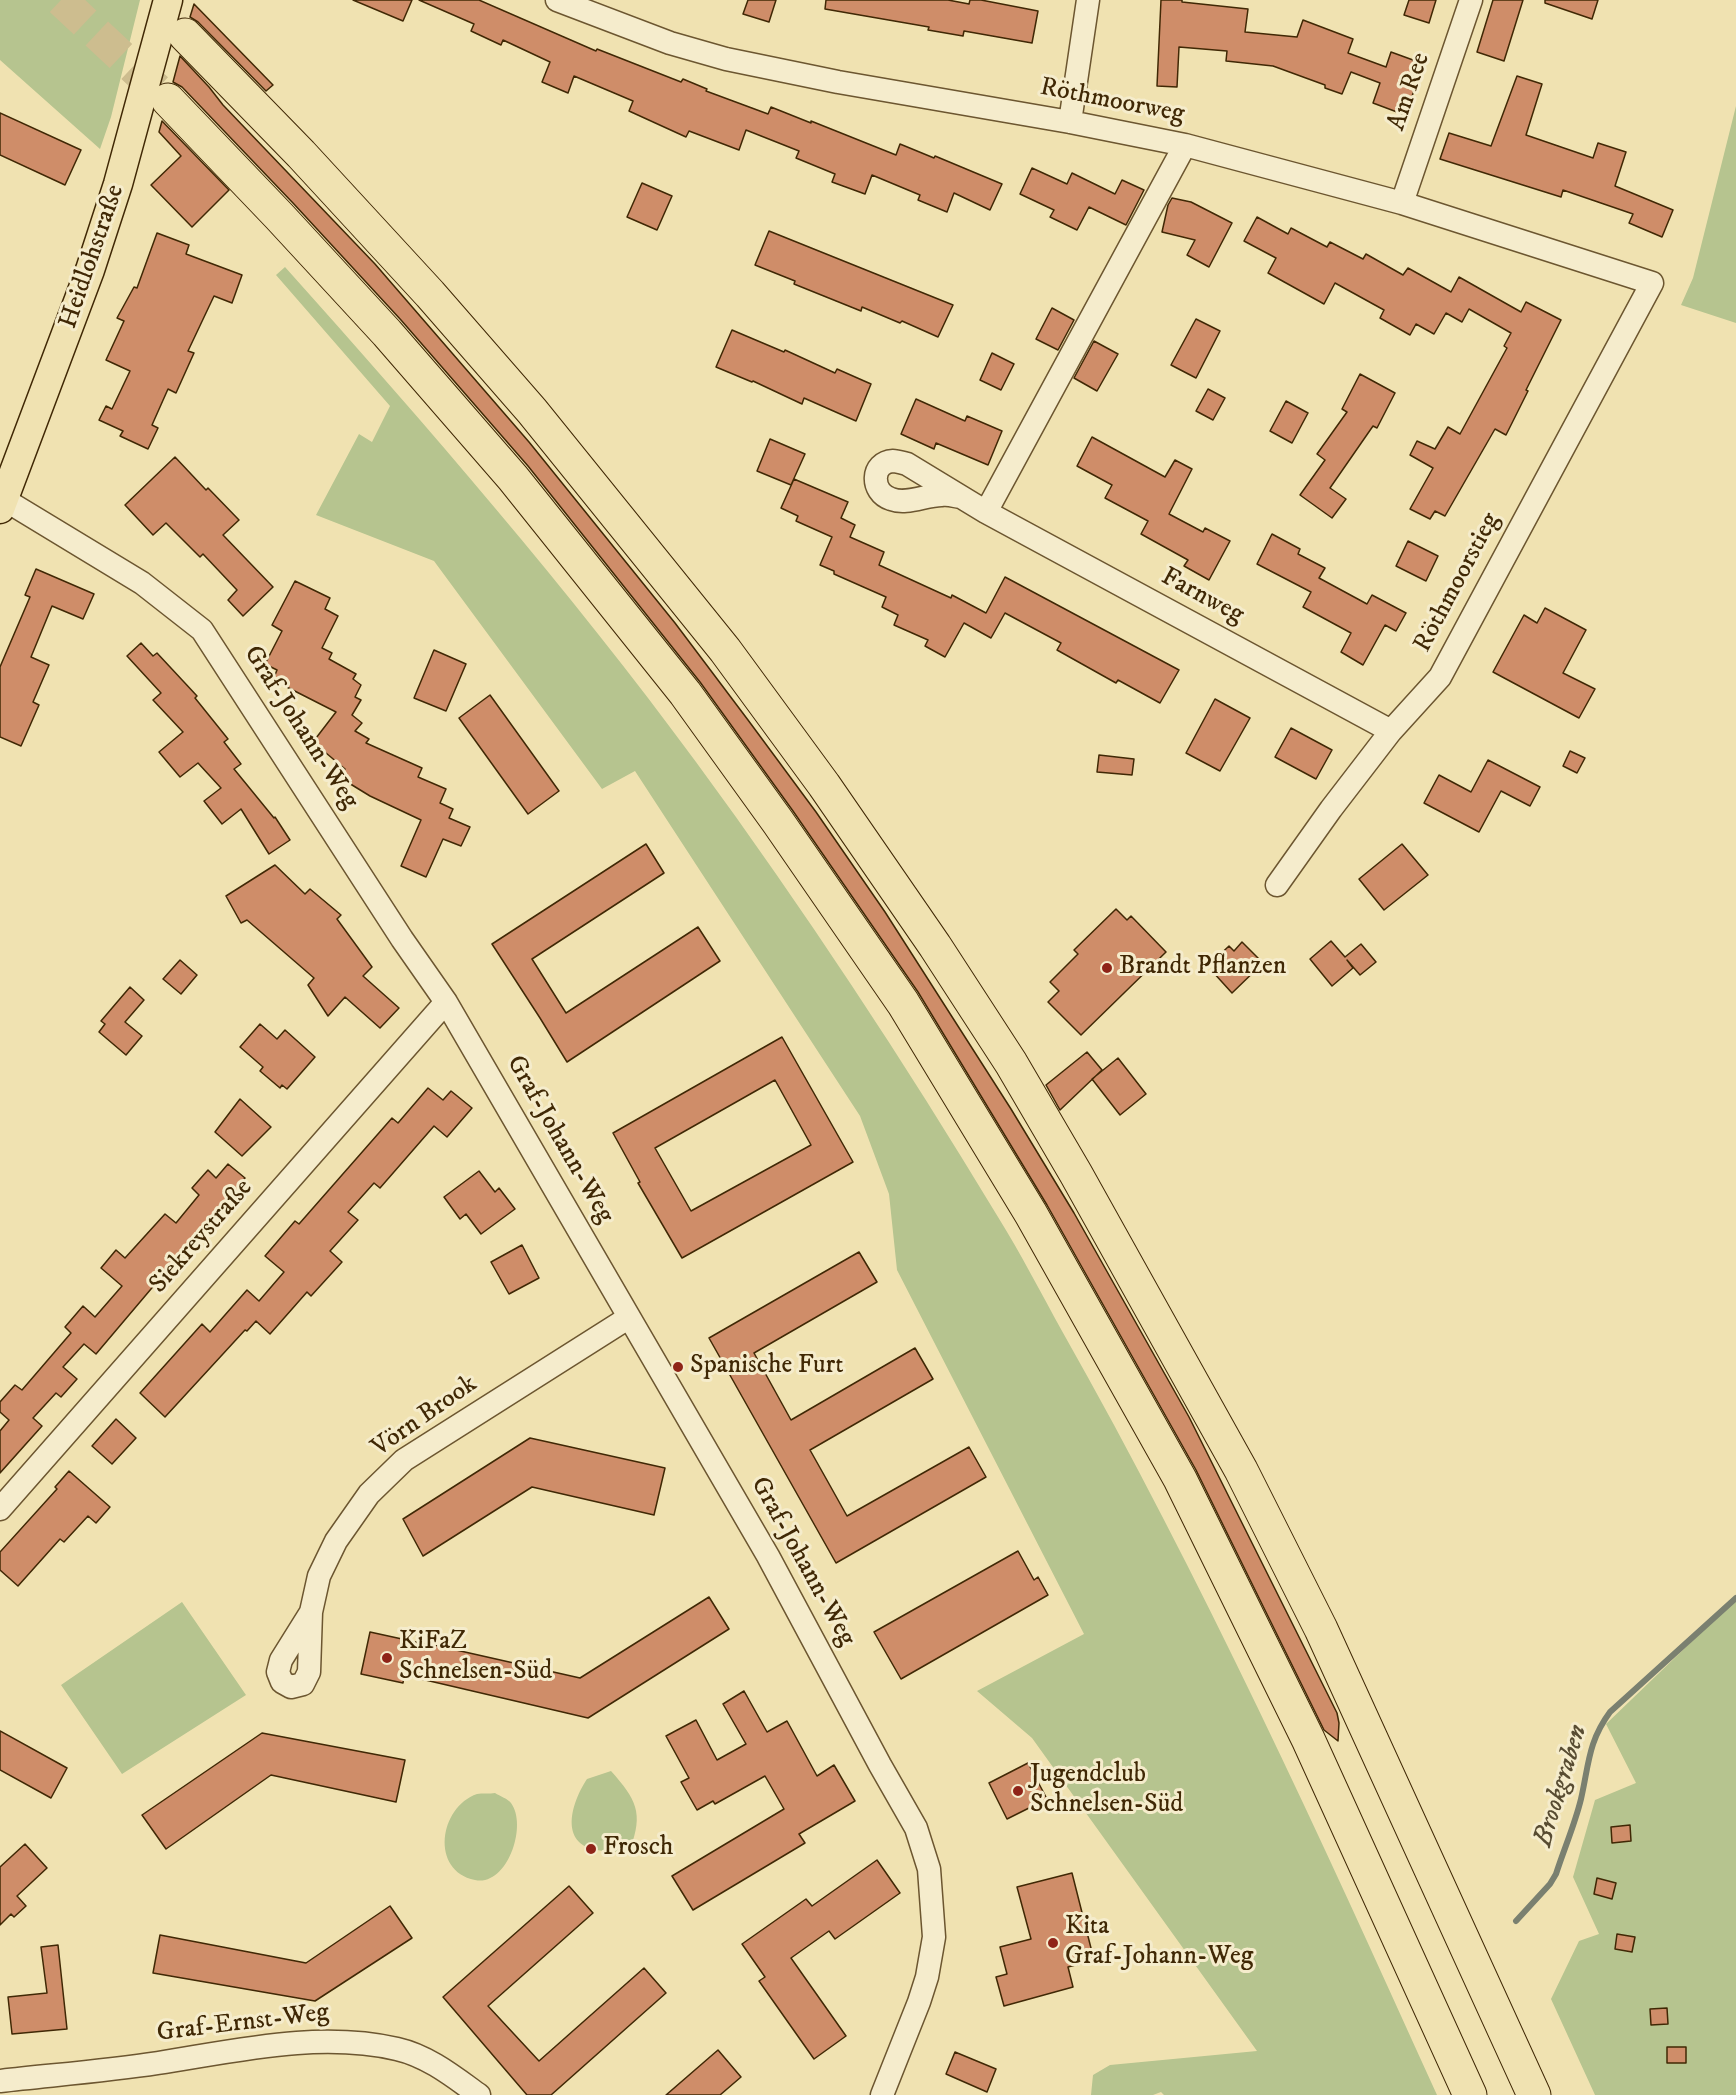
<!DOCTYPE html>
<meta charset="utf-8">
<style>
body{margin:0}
canvas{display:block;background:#f0e2b1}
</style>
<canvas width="1736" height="2095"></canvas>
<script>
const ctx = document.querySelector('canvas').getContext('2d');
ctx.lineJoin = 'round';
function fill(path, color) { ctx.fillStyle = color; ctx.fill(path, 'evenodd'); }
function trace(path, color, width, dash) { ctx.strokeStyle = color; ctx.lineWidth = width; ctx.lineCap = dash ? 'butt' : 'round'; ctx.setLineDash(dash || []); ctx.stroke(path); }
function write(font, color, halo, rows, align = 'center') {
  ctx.font = font + ' "IM FELL DW Pica",serif'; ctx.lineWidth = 6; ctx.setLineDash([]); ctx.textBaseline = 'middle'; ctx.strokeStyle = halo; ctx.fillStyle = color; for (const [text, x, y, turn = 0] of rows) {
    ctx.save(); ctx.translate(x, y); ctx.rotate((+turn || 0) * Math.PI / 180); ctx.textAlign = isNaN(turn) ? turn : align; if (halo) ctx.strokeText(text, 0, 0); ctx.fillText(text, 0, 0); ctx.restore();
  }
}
fill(new Path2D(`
 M0,0H140L111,117L100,149L0,60Z
 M1736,106V323L1681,305L1693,278Z
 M285,267C428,427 569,589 696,762C804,909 904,1061 998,1217C1021,1254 1041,1293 1062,1331C1202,1578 1320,1836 1437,2095H1164L1161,2092L1153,2095H1091L1093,2075L1110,2065L1257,2051L1032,1738L977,1691L1084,1634L897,1270L889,1194L860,1116L635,771L602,789L434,561L316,515L359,434L372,442L390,406L276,275Z
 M1736,1599V2095H1595L1551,1999L1579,1941L1599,1934L1573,1877L1595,1800L1636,1783L1606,1724Z
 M182,1602L246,1695L122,1774L61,1685Z
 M611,1771C636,1799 644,1813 630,1849C618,1853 610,1852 597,1850C559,1844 571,1803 587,1779Z
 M495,1793C500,1796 508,1799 511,1803C528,1826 507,1887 475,1880C430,1871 439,1807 477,1794C482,1793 490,1794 495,1793Z`), '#b6c48f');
trace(new Path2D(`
 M1516,1921L1550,1884L1556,1874C1564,1849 1575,1824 1581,1799C1589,1764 1588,1742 1610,1712L1736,1598`), '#7a8070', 6);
const building = new Path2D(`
 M353,0H412L403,21Z
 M419,0H479L596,51L597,49L681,82L683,79L707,89L706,91L768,114L771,107L811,123V121L896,155L900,144L934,158L935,156L1002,184L990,210L954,193L947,212L918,200L920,195L872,175L865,194L832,182L835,174L796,158L799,151L746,130L739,150L689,131L686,137L629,111L633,101L574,76L568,93L542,82L550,62L503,40L501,45L471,31L474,24Z
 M748,0H776L769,22L743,14Z
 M826,0H948L969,4L970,0H981L1038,11L1032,43L964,31L963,36L928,30L929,27L825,9Z
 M1161,0H1182V2L1248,9L1245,32L1297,37L1303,20L1353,39L1348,53L1386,67L1391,52L1424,64L1405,115L1373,103L1380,83L1351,72L1342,94L1325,88V85L1273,66L1226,61L1227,51L1179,47L1177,87L1157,86Z
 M1409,0H1436L1429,23L1404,15Z
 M1493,0H1523L1504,61L1477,52Z
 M1545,0H1598L1592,19L1545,3Z
 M194,4L273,85L266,91L198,22L190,17Z
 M180,56L209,87L223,105L375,264L529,442L675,623L748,720L816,812L885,912L1011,1109L1074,1213L1189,1417L1337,1713L1339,1723L1338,1741L1324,1730L1196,1470L1047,1205L918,992L793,811L700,682L528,466L401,320L293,203L182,87L173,82Z
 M1517,76L1542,84L1526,135L1593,158L1598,143L1626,152L1615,186L1673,210L1662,237L1629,223L1633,214L1563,190L1561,197L1440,159L1449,133L1491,146Z
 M0,113L81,150L65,185L0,155Z
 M162,121L229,190L192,227L151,185L181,156L159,132Z
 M1032,168L1067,184L1072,173L1115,194L1122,180L1144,190L1126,225L1089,207L1077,230L1050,217L1054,210L1020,194Z
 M642,183L672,196L657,230L627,217Z
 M1172,198L1191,202L1232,223L1209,267L1187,255L1195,240L1162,232L1168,205Z
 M1257,217L1288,234L1291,228L1327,247L1330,242L1363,259L1366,254L1403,275L1408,268L1451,292L1459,277L1521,312L1526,302L1561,320L1526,390L1528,391L1506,435L1495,429L1445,516L1435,511L1430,519L1410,509L1433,468L1410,455L1417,441L1435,449L1448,427L1460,434L1507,348L1504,346L1511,333L1469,309L1462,322L1446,313L1434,334L1416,324L1410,335L1380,318L1384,310L1335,283L1324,304L1268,273L1276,258L1244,241Z
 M769,231L953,305L938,337L902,321L900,323L862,307L861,311L794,284L795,281L755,265Z
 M157,233L189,245L186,254L242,275L232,303L214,296L188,351L194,353L176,393L168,389L152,425L158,428L148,449L120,436L123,431L99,420L106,406L112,409L130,371L106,360L124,321L117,318L134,287L137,288Z
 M1052,308L1074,320L1058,350L1036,339Z
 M1196,319L1220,331L1196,378L1171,365Z
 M732,330L784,352L785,350L835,373L837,369L871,384L856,421L804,398L802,404L753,381L752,382L716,367Z
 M1094,341L1118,354L1097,391L1074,378Z
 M992,353L1014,364L1001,390L980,380Z
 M1360,374L1395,393L1377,428L1373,426L1330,488L1346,499L1332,518L1300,495L1325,460L1317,454L1347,412L1342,409Z
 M1208,389L1225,398L1213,420L1196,411Z
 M916,399L965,421L967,416L1002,431L988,465L936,443L934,449L901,434Z
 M1286,401L1308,413L1292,443L1270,431Z
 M1092,437L1165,477L1175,460L1192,469L1169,514L1203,532L1205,528L1230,541L1209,580L1184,566L1188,560L1141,534L1148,521L1105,498L1112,485L1077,466Z
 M770,439L805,454L791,485L757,471Z
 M175,457L206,490L208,488L239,520L223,535L273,587L243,616L228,600L237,590L203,554L200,557L166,523L153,535L125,505Z
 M794,479L848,502L841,518L855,525L850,537L884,552L879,565L951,598L952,595L986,613L1005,577L1179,670L1160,703L1118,680L1116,683L1057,650L1061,643L1005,613L991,638L964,623L945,657L925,646L928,640L894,625L898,615L882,607L886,597L834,574V571L820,565L832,537L796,521L798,516L781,508Z
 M1272,534L1300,549L1298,554L1325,568L1319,578L1367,604L1372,595L1406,613L1396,631L1385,625L1363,665L1341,652L1351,633L1303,607L1311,592L1257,564Z
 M1408,541L1438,556L1426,581L1396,566Z
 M36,569L94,594L83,619L52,606L31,657L49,665L33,702L39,705L21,746L0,737V667L30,597L25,595Z
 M295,581L330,598L325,609L338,616L322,648L332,653L329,659L356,674L353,679L361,685L355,697L361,700L352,715L362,723L355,731L369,739L366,743L422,768L418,777L446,789L440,803L453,809L449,818L470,827L461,846L443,839L426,877L401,866L421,820L370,796L339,777L345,769L313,742L336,712L273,680L277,670L265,664L282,631L272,625Z
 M1545,608L1586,630L1563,673L1595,689L1579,718L1493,672L1524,615L1537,623Z
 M141,643L153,656L157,653L197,696L195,698L228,739L224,742L241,764L234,769L274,818L275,817L290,840L269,854L241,809L222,824L204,801L221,788L198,763L180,777L159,752L183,732L153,700L161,693L127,656Z
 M434,650L466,664L446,711L414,698Z
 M490,695L559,791L528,814L459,718Z
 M1215,699L1250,718L1220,771L1186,753Z
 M1291,728L1332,750L1316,779L1275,757Z
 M1570,751L1585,758L1577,773L1563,766Z
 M1099,755L1134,759L1132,775L1097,772Z
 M1488,760L1540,787L1530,806L1501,791L1479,832L1424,803L1439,775L1471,792Z
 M646,844L664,873L532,959L566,1013L698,927L720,961L567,1062L540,1018L492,944Z
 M1402,844L1428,875L1384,910L1359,879Z
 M275,865L305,894L310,889L341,915L337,919L372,967L363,976L399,1008L380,1028L345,997L328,1016L308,985L314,978L247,920L241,923L226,896Z
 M1116,909L1127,920L1131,916L1166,952L1081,1035L1048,1002L1059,991L1050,982L1078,954L1074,950Z
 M1331,941L1345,957L1361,944L1376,962L1360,975L1347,960L1353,968L1332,986L1310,959Z
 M1242,942L1263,963L1232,993L1212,971L1217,967L1212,962L1229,946L1234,951Z
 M180,960L197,975L181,994L163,979Z
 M130,987L144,1000L125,1022L142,1036L126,1055L99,1032L105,1024L101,1021Z
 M260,1024L277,1039L285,1030L315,1057L287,1089L282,1085L280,1088L260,1071L263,1067L240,1047Z
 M782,1037L853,1162L682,1258L638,1183L640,1182L613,1133ZM775,1080L811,1145L691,1211L655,1148Z
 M1087,1052L1102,1070L1060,1110L1046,1085Z
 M1118,1058L1146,1094L1120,1115L1092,1079Z
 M428,1088L443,1100L451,1091L472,1108L447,1137L434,1126L380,1188L374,1183L348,1212L358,1220L330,1251L342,1262L311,1296L307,1292L270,1334L256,1321L247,1331L245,1330L165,1417L140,1393L202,1324L210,1332L247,1290L259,1301L284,1272L265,1256L295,1221L299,1224L392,1118L398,1123Z
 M240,1099L271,1127L242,1156L215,1132Z
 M228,1164L245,1178L239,1185L243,1188L174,1264L173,1263L96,1354L84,1344L63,1367L77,1379L61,1397L56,1393L33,1418L42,1426L0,1473V1431L9,1420L0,1412V1402L15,1385L22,1390L71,1333L65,1327L83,1306L95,1317L122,1286L101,1268L116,1250L125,1258L165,1214L176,1223L199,1195L192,1188L208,1170L216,1178Z
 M479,1171L495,1192L499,1188L515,1209L481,1234L466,1214L460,1219L444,1197Z
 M522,1245L539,1278L509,1294L491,1262Z
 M859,1252L877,1282L754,1353L791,1420L915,1348L933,1379L810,1450L828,1482L847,1516L969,1447L986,1477L836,1563L709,1338Z
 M116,1419L136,1438L112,1464L92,1446Z
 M530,1438L665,1468L654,1515L532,1487L423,1556L403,1519Z
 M69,1471L110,1507L96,1523L88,1516L64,1542L60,1539L18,1586L0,1570V1552L57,1489L55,1487Z
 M1018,1551L1034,1580L1038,1577L1048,1595L901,1679L874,1632Z
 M709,1597L729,1629L588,1718L404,1675L403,1683L361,1674L370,1632L434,1646V1645L580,1678Z
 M744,1691L767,1732L787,1721L817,1776L834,1765L855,1801L799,1834L805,1843L693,1910L672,1876L784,1809L765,1776L715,1804L713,1801L697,1810L681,1782L689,1778L666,1736L696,1720L717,1760L746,1744L723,1704Z
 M0,1731L67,1768L51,1798L0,1770Z
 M262,1733L405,1760L396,1802L271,1775L166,1849L142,1815Z
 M1028,1763L1047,1799L1007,1819L989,1783Z
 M1630,1825L1631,1841L1612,1843L1611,1827Z
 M25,1844L47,1868L17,1896L26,1906L14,1917L11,1914L0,1925V1867Z
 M877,1860L900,1893L835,1939L829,1931L791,1958L846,2036L814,2059L759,1981L765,1977L742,1944L806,1899L812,1906Z
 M1072,1873L1094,1960L1068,1967L1073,1987L1004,2006L996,1977L1007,1974L1000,1947L1031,1939L1017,1887Z
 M1597,1878L1616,1883L1612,1899L1594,1894Z
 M569,1886L593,1913L488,2006L539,2061L644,1968L666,1993L551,2095H527L443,1997Z
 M390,1906L412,1938L315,2001L153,1973L160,1935L306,1963Z
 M1617,1934L1635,1937L1632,1952L1615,1949Z
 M58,1945L67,2029L12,2034L8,1997L47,1993L41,1947Z
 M1667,2008L1668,2024L1651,2025L1650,2009Z
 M1667,2047H1686V2063H1667Z
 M718,2050L741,2077L720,2095H666Z
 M955,2052L996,2069L987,2092L946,2074Z`);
fill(building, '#cf8d69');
trace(building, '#402805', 1.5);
trace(new Path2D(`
 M61,0L167,99`), '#cdbd8f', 33, [33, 16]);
const minor = new Path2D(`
 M557,0L670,43L726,59L838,82L1070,122L1185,145L1402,203L1652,283L1440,677L1391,731L1331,809L1277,885
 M1070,122L1088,0
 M1402,203L1471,0
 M0,497L142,583L202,630L402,939L446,1002L768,1556L880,1765L916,1828L929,1869L934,1937L927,1977L919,2002L882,2095
 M960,497C954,496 948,494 942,495C925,495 907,505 891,499C870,492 871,462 893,461C897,461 903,463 907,464L986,512L1391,731
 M986,512L1185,145
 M0,1509L446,1002
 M311,1612L309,1672L303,1684L291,1687L282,1682L278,1672L281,1660L311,1612L319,1576L336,1541L369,1494L404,1460L628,1318
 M0,2081C53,2075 106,2071 158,2063C236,2051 318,2031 397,2049C428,2056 454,2077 479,2095`);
const major = new Path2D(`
 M0,509L90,270L118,184L168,0`);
const highway = new Path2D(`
 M185,35L301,154L430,294L532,411L725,650L824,785L935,946L1011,1063L1076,1174L1241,1470L1321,1629L1534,2095
 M168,100L279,216L387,333L513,478L685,693L778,822L903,1003L1031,1214L1180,1479L1308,1739L1470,2095`);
trace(minor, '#6c5630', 25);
trace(major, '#402805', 31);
trace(highway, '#402805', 35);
trace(minor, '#f5eccc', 22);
trace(major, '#f0e2b1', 28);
trace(highway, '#f0e2b1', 33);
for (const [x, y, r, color] of [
 [1107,968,6,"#8f2418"],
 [678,1367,6,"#8f2418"],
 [387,1658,6,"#8f2418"],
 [1018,1791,6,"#8f2418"],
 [591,1849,6,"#8f2418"],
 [1053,1943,6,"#8f2418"]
]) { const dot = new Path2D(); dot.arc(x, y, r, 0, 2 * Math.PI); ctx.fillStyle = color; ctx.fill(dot); trace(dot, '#f5eccc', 2); }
write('26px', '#402805', '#f5eccc', [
 ["Am Ree",1410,92,-71],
 ["Röthmoorweg",1112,102,11],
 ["Heidlohstraße",93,257,-71],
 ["Röthmoorstieg",1458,583,-62],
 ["Farnweg",1202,597,28],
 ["Graf-Johann-Weg",300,728,57],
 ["Graf-Johann-Weg",559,1140,60],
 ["Siekreystraße",202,1237,-49],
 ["Vörn Brook",425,1417,-35],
 ["Graf-Johann-Weg",802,1562,61],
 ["Graf-Ernst-Weg",243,2024,-7]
]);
write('26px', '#402805', '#f5eccc', [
 ["Brandt Pflanzen",1119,968],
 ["Spanische Furt",690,1367],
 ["KiFaZ",399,1643],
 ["Schnelsen-Süd",399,1673],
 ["Jugendclub",1030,1776],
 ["Schnelsen-Süd",1030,1806],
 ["Frosch",603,1849],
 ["Kita",1065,1928],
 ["Graf-Johann-Weg",1065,1958]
], 'left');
write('italic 27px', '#584c32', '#f5eccc', [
 ["Brookgraben",1562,1786,-73]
]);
</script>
